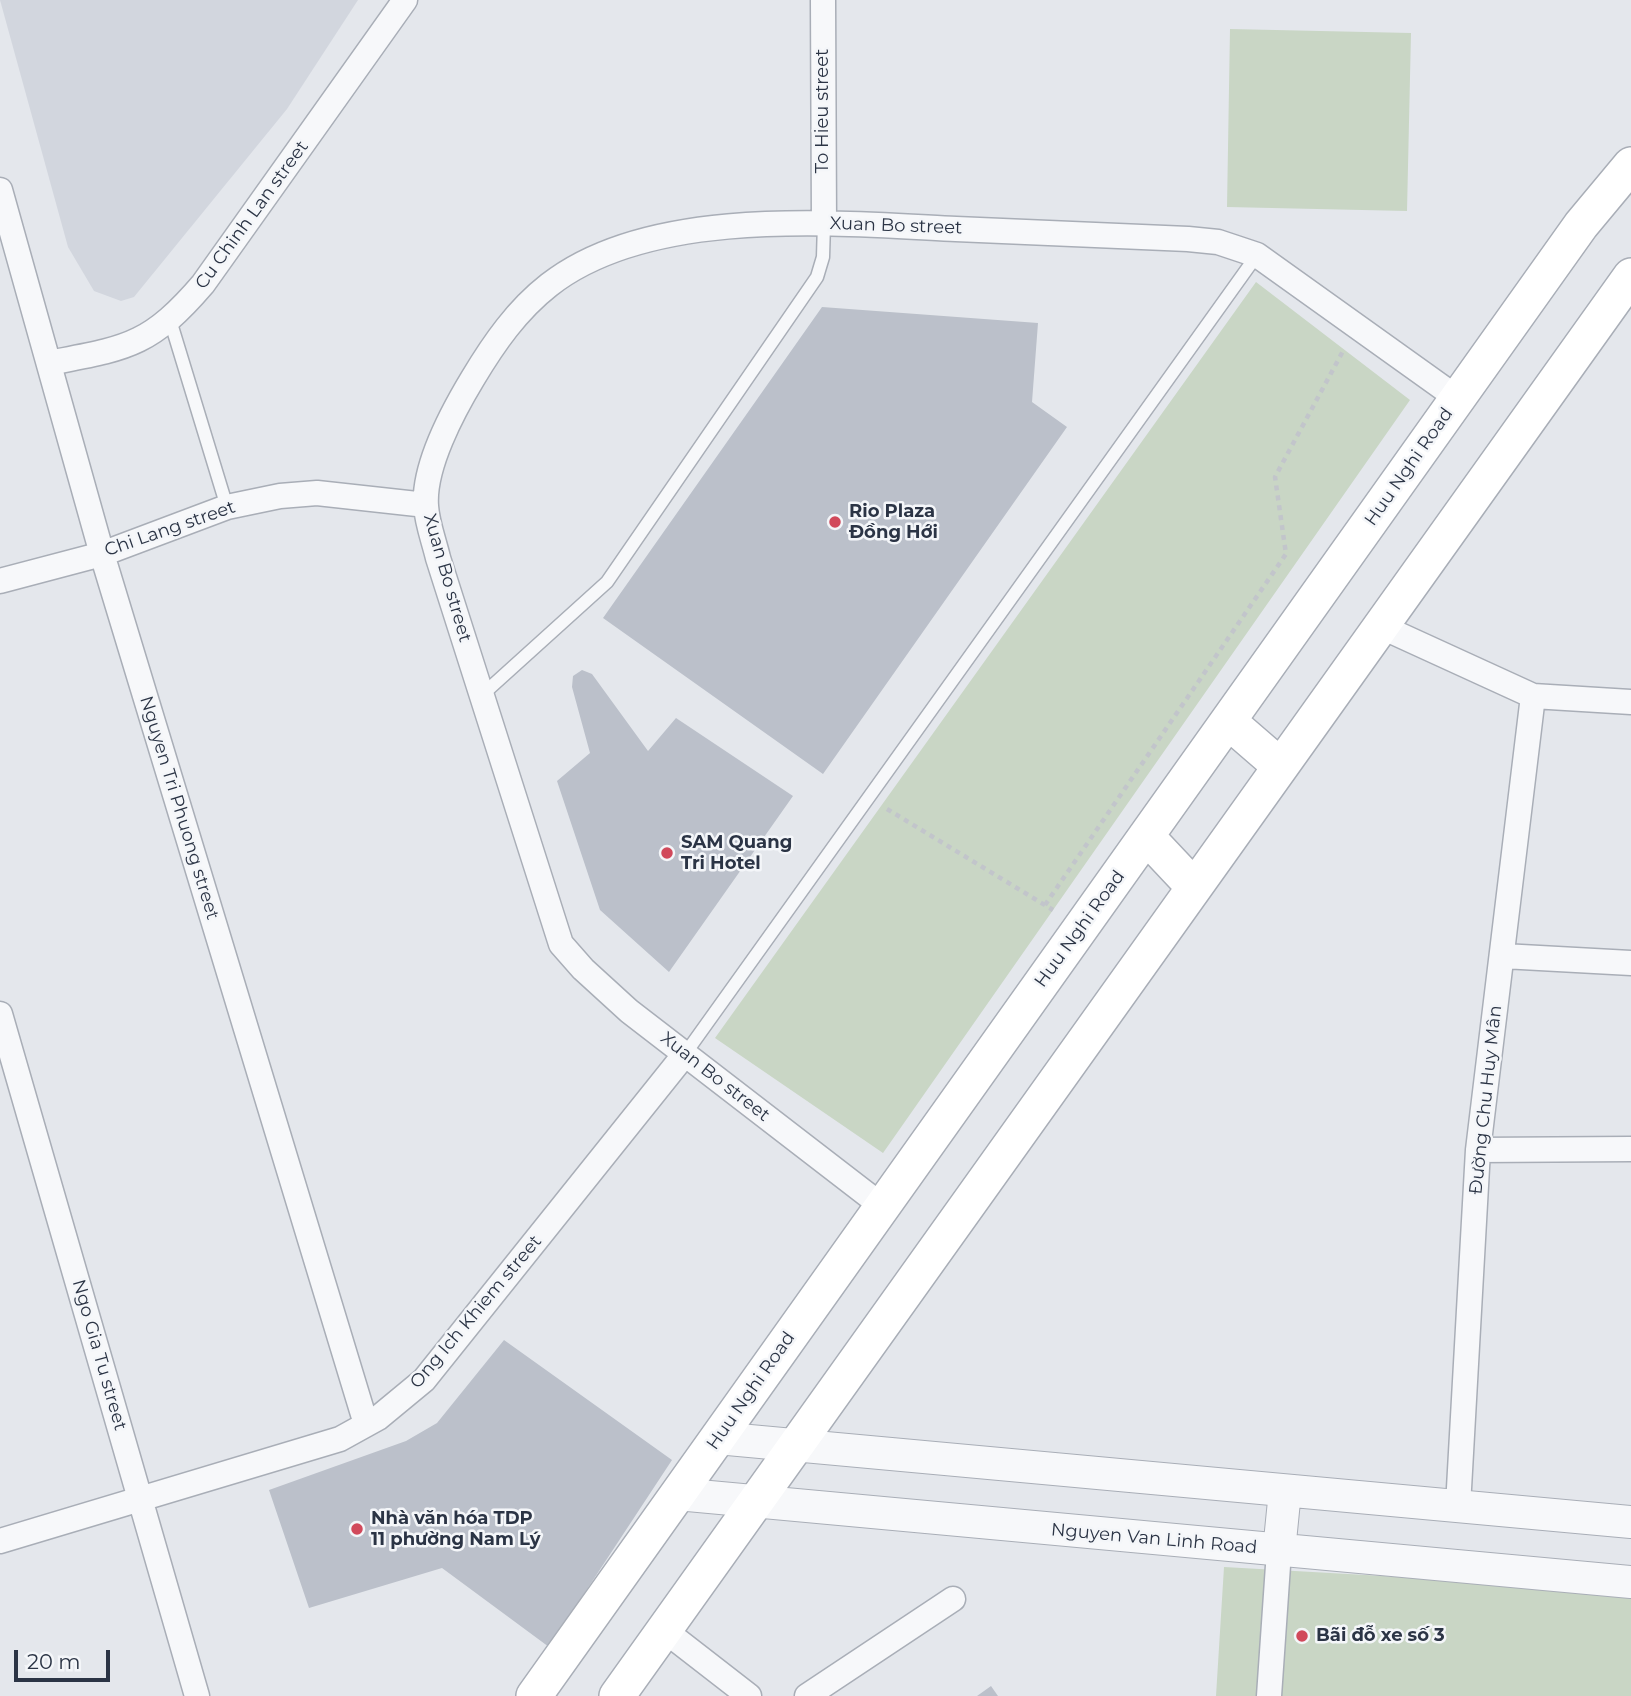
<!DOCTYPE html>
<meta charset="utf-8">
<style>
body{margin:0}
#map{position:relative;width:1631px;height:1696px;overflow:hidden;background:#e4e7ec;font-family:Montserrat,sans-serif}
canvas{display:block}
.scale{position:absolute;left:14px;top:1650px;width:96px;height:32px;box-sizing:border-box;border:4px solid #2b3445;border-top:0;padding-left:9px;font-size:21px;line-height:24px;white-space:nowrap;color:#2b3445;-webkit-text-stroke:5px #f4f6f9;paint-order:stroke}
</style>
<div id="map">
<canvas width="1631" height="1696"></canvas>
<div class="scale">20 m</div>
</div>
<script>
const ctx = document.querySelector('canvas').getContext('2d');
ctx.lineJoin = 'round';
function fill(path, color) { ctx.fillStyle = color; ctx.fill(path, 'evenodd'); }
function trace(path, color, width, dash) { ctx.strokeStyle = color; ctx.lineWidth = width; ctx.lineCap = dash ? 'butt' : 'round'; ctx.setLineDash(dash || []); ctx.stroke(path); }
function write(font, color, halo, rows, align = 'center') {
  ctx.font = font + ' Montserrat,sans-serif'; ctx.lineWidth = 5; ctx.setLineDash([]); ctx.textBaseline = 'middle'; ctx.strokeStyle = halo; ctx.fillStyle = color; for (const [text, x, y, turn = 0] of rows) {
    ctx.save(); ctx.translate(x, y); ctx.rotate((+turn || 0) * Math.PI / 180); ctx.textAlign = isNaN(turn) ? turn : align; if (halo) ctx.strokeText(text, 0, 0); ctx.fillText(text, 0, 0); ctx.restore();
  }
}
fill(new Path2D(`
 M0,0H358L287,109L134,297L121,301L94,291L68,247Z`), '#d2d6de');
fill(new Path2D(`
 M1230,29L1411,33L1407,211L1227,207Z
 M1256,282L1410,400L883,1153L715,1038Z
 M1224,1567L1631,1590V1696H1216Z`), '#c9d6c5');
fill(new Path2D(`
 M822,307L1038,323L1032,402L1067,427L823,774L603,618Z
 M582,670L592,674L648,751L676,718L793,796L669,972L600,910L557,781L590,753L572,687L573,676Z
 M504,1340L672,1460L549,1647L442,1568L309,1608L269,1490L406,1441L437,1423Z
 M991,1686L998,1696H977Z`), '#bbc0ca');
const service = new Path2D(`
 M170,320L227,507
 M482,695L607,582L817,277L823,257L824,223
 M685,1054L1257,255`);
const minor = new Path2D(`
 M823,0L824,223
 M0,190L102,554L366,1424
 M49,363C126,348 149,347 203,284L405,0
 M0,581L102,554L227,507L280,496L317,493L426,505
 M1380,626L1533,696L1631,702
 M1503,956L1631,963
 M0,1014L197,1696
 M1478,1150L1631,1149
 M882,1206L629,1011L583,969L561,944L438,558C434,541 427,523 426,506C423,467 453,411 473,378C494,343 517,310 549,285C650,206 835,223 956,229C1033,232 1111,236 1188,239L1218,242L1257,255L1457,398
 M1458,1506L1478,1150L1533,696
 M0,1541L340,1439L378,1418L424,1380L685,1054
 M664,1630L749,1696
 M807,1696L953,1599
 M1269,1696L1279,1551`);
const tertiary = new Path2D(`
 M717,1438L1631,1522
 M677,1494L1631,1582
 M1279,1551L1285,1491`);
const secondary = new Path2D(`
 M1228,721L1280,766
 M1146,836L1194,887
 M534,1696L1581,225L1631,165
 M617,1696L1631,276`);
trace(service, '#a9aeb7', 15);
trace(minor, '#a9aeb7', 27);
trace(tertiary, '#a9aeb7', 34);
trace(secondary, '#a9aeb7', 38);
trace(new Path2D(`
 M887,809L1053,910
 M1045,905L1286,554L1275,477L1343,351`), '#c2c5cb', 4.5, [5, 5]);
trace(service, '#f7f8fa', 12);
trace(minor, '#f7f8fa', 24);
trace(tertiary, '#f7f8fa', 32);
trace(secondary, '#fff', 35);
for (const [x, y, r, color] of [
 [835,522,7,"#d1495b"],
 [667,853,7,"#d1495b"],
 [357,1529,7,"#d1495b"],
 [1302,1636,7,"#d1495b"]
]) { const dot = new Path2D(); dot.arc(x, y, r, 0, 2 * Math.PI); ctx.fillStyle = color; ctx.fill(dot); trace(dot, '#f4f6f9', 2.5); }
write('18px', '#2b3445', '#f4f6f9', [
 ["To Hieu street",823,111,-90],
 ["Cu Chinh Lan street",252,215,-54],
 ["Xuan Bo street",896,226,2],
 ["Huu Nghi Road",1409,467,-55],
 ["Chi Lang street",170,529,-19],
 ["Xuan Bo street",447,578,74],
 ["Nguyen Tri Phuong street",179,808,73],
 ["Huu Nghi Road",1080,929,-54],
 ["Xuan Bo street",715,1077,38],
 ["Đường Chu Huy Mân",1486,1100,-84],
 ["Ong Ich Khiem street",476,1312,-50],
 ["Ngo Gia Tu street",99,1355,74],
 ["Huu Nghi Road",751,1391,-55],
 ["Nguyen Van Linh Road",1154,1539,5]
]);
write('bold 18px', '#2b3445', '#f4f6f9', [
 ["Rio Plaza",849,512],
 ["Đồng Hới",849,533],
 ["SAM Quang",681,843],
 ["Tri Hotel",681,864],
 ["Nhà văn hóa TDP",371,1519],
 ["11 phường Nam Lý",371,1540],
 ["Bãi đỗ xe số 3",1316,1636]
], 'left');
</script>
